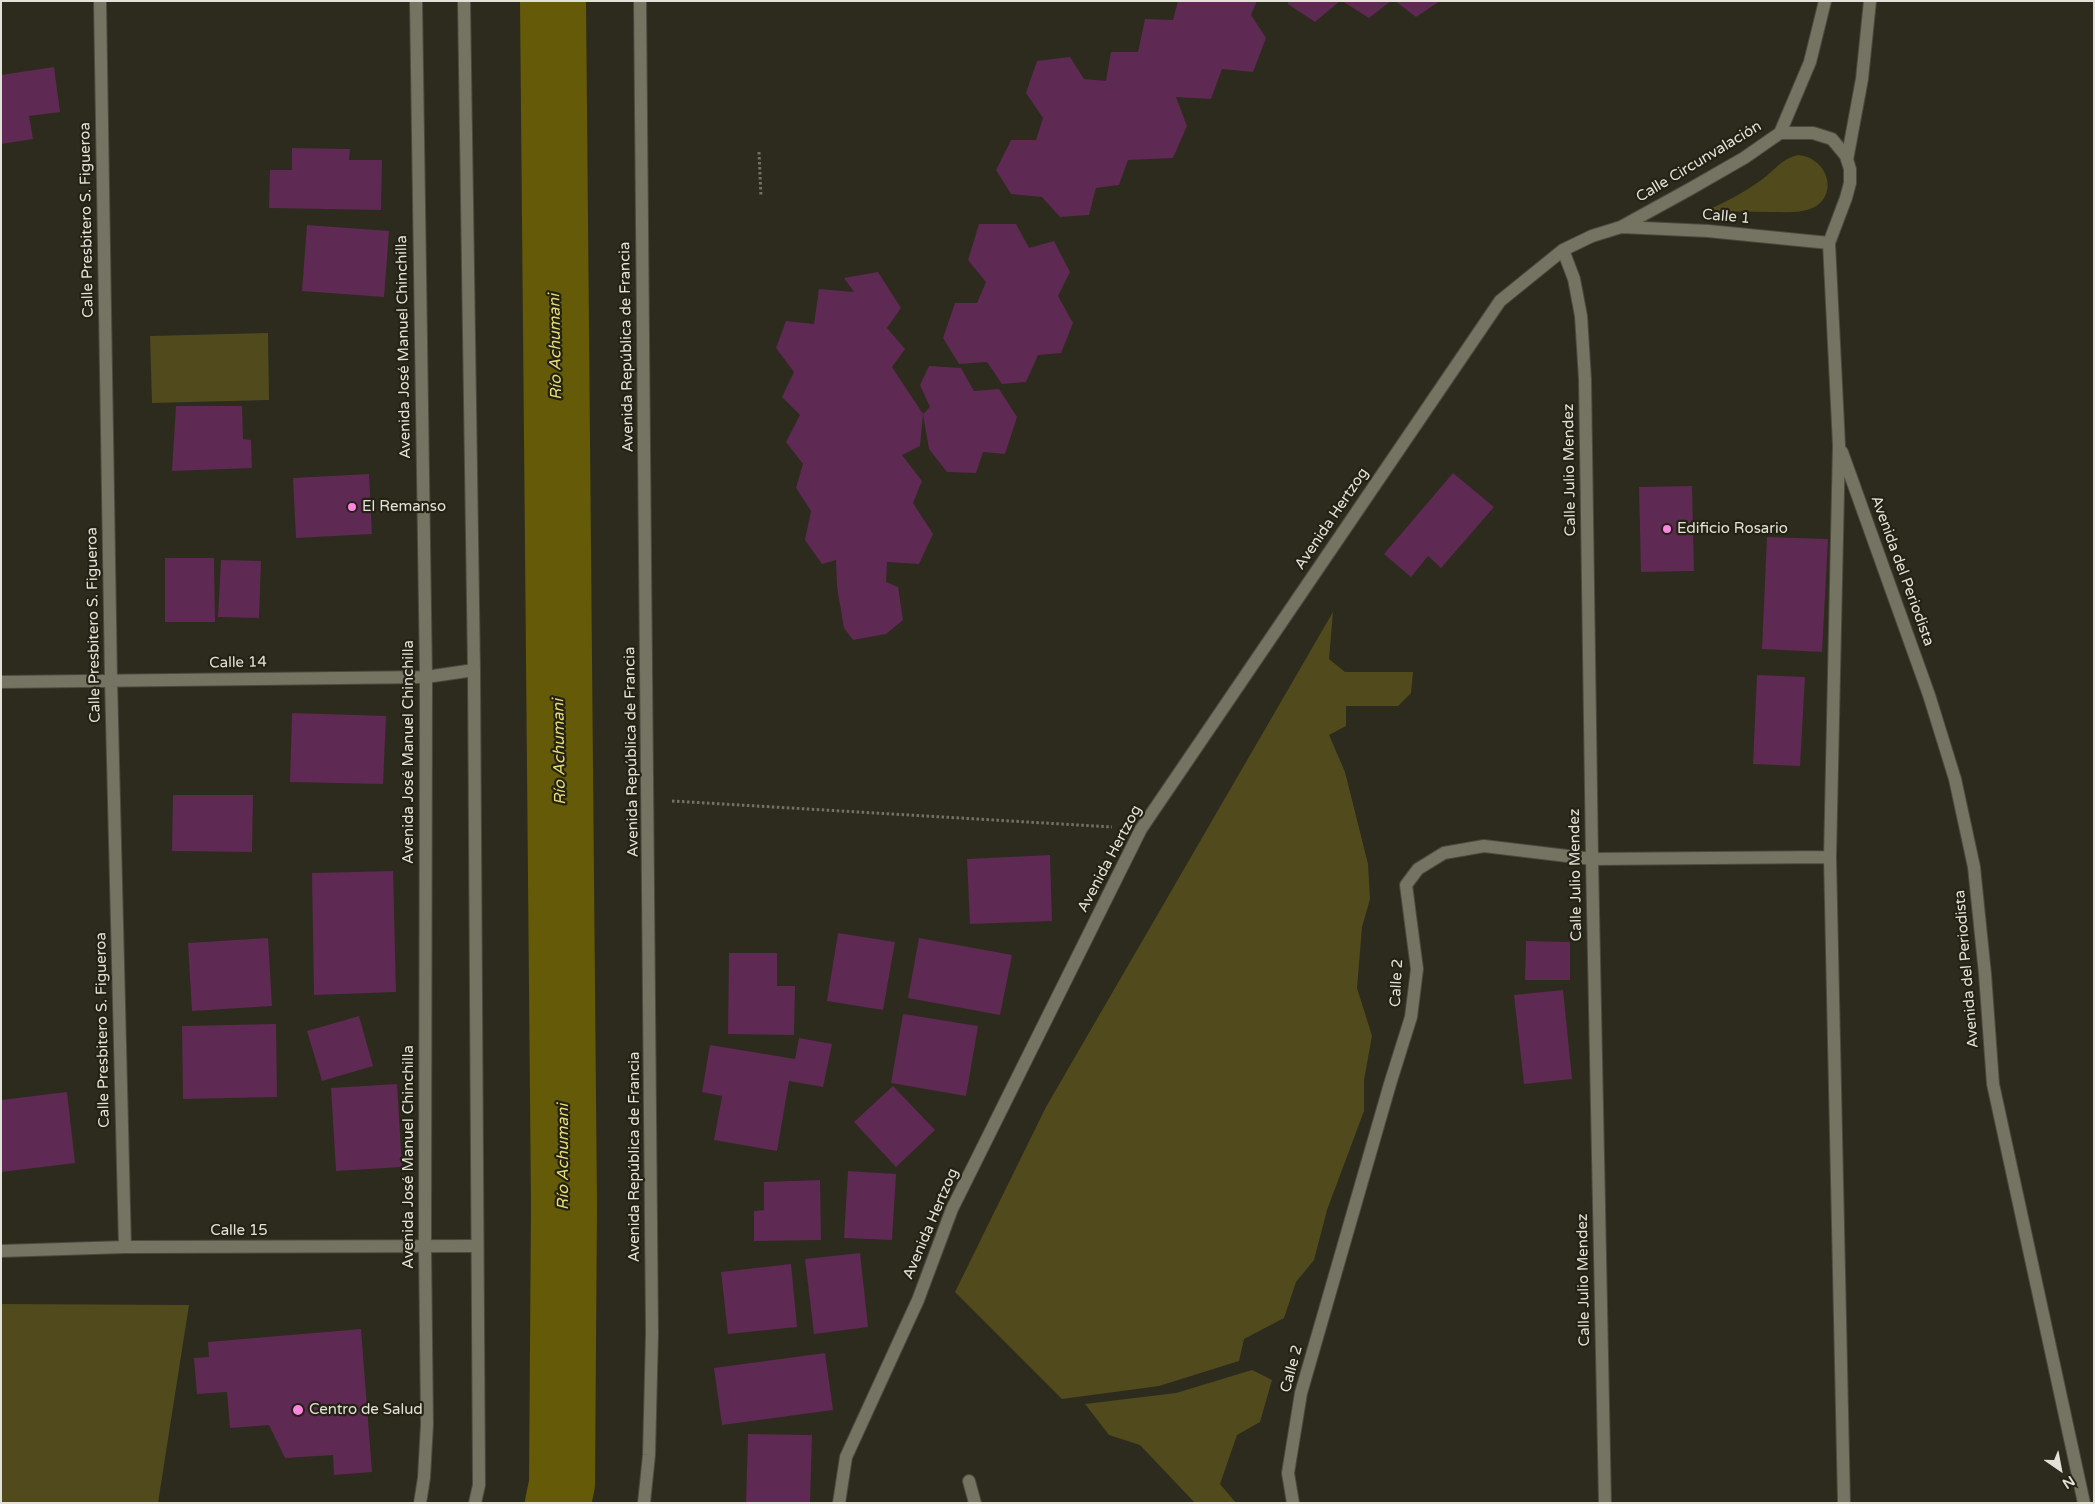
<!DOCTYPE html>
<meta charset="utf-8">
<style>
body{margin:0}
#map{position:relative;width:2095px;height:1504px;overflow:hidden;background:#2d2b1d;font-family:"Varela Round",sans-serif}
canvas{display:block}
.frame{position:absolute;inset:0;border:2px solid #e3e2d9;pointer-events:none}
.north{position:absolute;left:2035px;top:1444px;width:50px;height:50px;-webkit-text-stroke:4px #232214;paint-order:stroke;rotate:147deg;font-size:14px;font-weight:700;line-height:20px;text-align:center;color:#e3e2d9}
.north::after{content:'';display:block;margin:auto;width:18px;height:22px;background:#e3e2d9;clip-path:polygon(50% 0,100% 100%,50% 72%,0 100%)}
</style>
<div id="map">
<canvas width="2095" height="1504"></canvas>
<div class="frame"></div>
<div class="north">N</div>
</div>
<script>
const ctx = document.querySelector('canvas').getContext('2d');
ctx.lineJoin = 'round';
function fill(path, color) { ctx.fillStyle = color; ctx.fill(path, 'evenodd'); }
function trace(path, color, width, dash) { ctx.strokeStyle = color; ctx.lineWidth = width; ctx.lineCap = dash ? 'butt' : 'round'; ctx.setLineDash(dash || []); ctx.stroke(path); }
function write(font, color, halo, rows, align = 'center') {
  ctx.font = font + ' "Varela Round",sans-serif'; ctx.lineWidth = 4.5; ctx.setLineDash([]); ctx.textBaseline = 'middle'; ctx.strokeStyle = halo; ctx.fillStyle = color; for (const [text, x, y, turn = 0] of rows) {
    ctx.save(); ctx.translate(x, y); ctx.rotate((+turn || 0) * Math.PI / 180); ctx.textAlign = isNaN(turn) ? turn : align; if (halo) ctx.strokeText(text, 0, 0); ctx.fillText(text, 0, 0); ctx.restore();
  }
}
fill(new Path2D(`
 M1798,155C1831,158 1840,201 1807,210C1796,213 1783,212 1772,212C1750,212 1728,211 1706,211C1725,202 1743,193 1760,181C1774,171 1781,159 1798,155Z
 M268,333L269,400L152,403L150,336Z
 M1333,612L1329,659L1345,672H1413L1411,693L1398,706H1346V726L1329,735L1345,772L1368,864L1370,899L1362,927L1357,988L1372,1036L1364,1080V1111L1327,1210L1314,1260L1296,1282L1284,1318L1244,1339L1239,1361L1159,1386L1062,1399L955,1292L1046,1107Z
 M1,1304L189,1305L158,1503H1Z
 M1252,1370L1272,1380L1260,1422L1237,1435L1220,1484L1236,1503H1195L1140,1445L1109,1435L1085,1404L1176,1393Z`), '#504a1c');
trace(new Path2D(`
 M553,1L564,1205L562,1484L558,1503`), '#645a08', 66);
fill(new Path2D(`
 M1178,1H1257L1251,15L1266,38L1253,72L1222,69L1211,99L1176,97L1187,126L1173,158L1128,160L1119,185L1096,188L1089,215L1060,217L1042,197L1011,194L996,170L1011,140H1036L1043,118L1026,93L1037,61L1070,57L1084,79L1106,81L1111,52H1138L1145,19L1173,20Z
 M1288,1H1340L1315,22L1288,4Z
 M1342,1H1391L1369,18Z
 M1395,1H1440L1416,17Z
 M54,67L60,112L29,116L33,139L1,144V75Z
 M292,148L350,149L349,160H382L381,210L269,208L270,170H292Z
 M979,224H1016L1029,248L1054,241L1070,272L1058,296L1073,323L1061,353L1038,355L1026,382L1002,384L987,362L959,364L943,338L955,303H977L986,282L968,260Z
 M307,225L389,231L384,297L302,291Z
 M878,272L901,308L887,328L905,349L892,367L923,414L920,446L902,455L922,481L913,503L933,534L919,564L887,562L886,582L898,587L903,620L886,634L853,640L844,628L837,587L836,560L822,564L805,540L811,511L796,488L803,464L786,442L800,415L782,397L794,372L776,348L786,321L814,324L819,289L854,292L844,278Z
 M929,366L961,368L974,391L999,389L1017,417L1005,454L983,452L976,473L947,472L929,449L923,414L930,407L920,385Z
 M176,406H242L243,439L251,440L252,468L172,471Z
 M1453,473L1494,507L1441,568L1428,556L1411,577L1384,554Z
 M369,474L372,534L296,538L293,478Z
 M1692,486L1694,571L1641,572L1639,487Z
 M1767,537L1828,539L1822,652L1762,649Z
 M165,558H214L215,622H165Z
 M221,560L261,561L259,618L218,617Z
 M1757,675L1805,677L1800,766L1753,764Z
 M292,713L386,716L383,784L290,782Z
 M173,795H253L252,852L172,851Z
 M1050,855L1052,921L970,924L967,859Z
 M393,871L396,992L314,995L312,873Z
 M838,933L895,942L883,1010L827,1001Z
 M268,938L272,1006L192,1011L188,943Z
 M919,938L1012,955L1000,1015L908,998Z
 M1526,941L1570,942V980H1525Z
 M729,953H777V986H795L794,1035L728,1034Z
 M1563,990L1572,1079L1524,1084L1514,995Z
 M903,1014L978,1026L966,1096L891,1083Z
 M359,1016L373,1066L322,1081L307,1031Z
 M276,1024L277,1097L183,1099L182,1026Z
 M799,1038L832,1044L823,1087L789,1081L777,1151L714,1140L722,1096L702,1092L710,1045L795,1059Z
 M397,1084L402,1167L336,1171L331,1088Z
 M893,1086L935,1130L896,1167L854,1122Z
 M67,1092L75,1163L1,1172V1100Z
 M848,1171L896,1174L892,1240L844,1238Z
 M820,1180L821,1240L754,1241V1211L764,1210V1182Z
 M860,1253L868,1327L814,1334L805,1259Z
 M791,1264L797,1327L728,1334L721,1272Z
 M361,1329L372,1472L334,1475L333,1455L285,1458L269,1425L230,1428L227,1392L197,1394L194,1358L209,1357L208,1342Z
 M825,1353L833,1410L722,1425L714,1368Z
 M748,1434L812,1435L810,1503H746Z`), '#5e2952');
const service = new Path2D(`
 M969,1481L975,1503`);
const minor = new Path2D(`
 M100,1L111,680L125,1247
 M640,1L652,1333L649,1455L644,1503
 M1780,133H1813L1832,139L1846,156L1850,169V183L1846,198L1829,243L1839,445L1830,857L1844,1503
 M1847,160L1862,79L1870,1
 M1622,227L1708,231L1829,243
 M1563,250L1574,279L1581,316L1585,379L1592,859L1605,1503
 M1842,452L1929,695L1955,779L1974,867L1985,974L1993,1084L2084,1503
 M1,682L426,677L474,670
 M1,1251L125,1247L477,1246
 M839,1503L846,1457L918,1300L952,1209L1141,829L1500,301L1563,250L1592,236L1621,227L1690,189L1744,158L1780,133L1810,62L1825,1
 M1293,1503L1288,1473L1301,1393L1390,1084L1411,1017L1417,969L1406,885L1418,869L1444,853L1484,846L1592,859L1830,857`);
const secondary = new Path2D(`
 M416,1L426,677L425,1246L427,1424L424,1478L420,1503
 M464,1L474,670L479,1485L475,1503`);
trace(service, '#4b4a3e', 14);
trace(minor, '#4b4a3e', 14);
trace(secondary, '#4b4a3e', 14);
trace(new Path2D(`
 M759,152L761,197
 M672,801L1112,827`), '#737165', 3, [2.5, 2.5]);
trace(service, '#757362', 12);
trace(minor, '#757362', 12);
trace(secondary, '#757362', 12);
for (const [x, y, r, color] of [
 [352,507,5,"#fe86e1"],
 [1667,529,5,"#fe86e1"],
 [298,1410,6,"#fe86e1"]
]) { const dot = new Path2D(); dot.arc(x, y, r, 0, 2 * Math.PI); ctx.fillStyle = color; ctx.fill(dot); trace(dot, '#232214', 2); }
write('15px', '#e3e2d9', '#232214', [
 ["Calle Circunvalación",1699,162,-31],
 ["Calle 1",1726,217,5],
 ["Calle Presbitero S. Figueroa",87,220,-91],
 ["Avenida José Manuel Chinchilla",404,347,-91],
 ["Avenida República de Francia",627,347,-91],
 ["Calle Julio Mendez",1570,470,-91],
 ["Avenida Hertzog",1332,519,-56],
 ["Avenida del Periodista",1902,571,70],
 ["Calle Presbitero S. Figueroa",94,625,-91],
 ["Calle 14",238,663,-1],
 ["Avenida José Manuel Chinchilla",409,752,-90],
 ["Avenida República de Francia",632,752,-91],
 ["Avenida Hertzog",1110,859,-62],
 ["Calle Julio Mendez",1576,875,-91],
 ["Avenida del Periodista",1967,969,-95],
 ["Calle 2",1397,983,-87],
 ["Calle Presbitero S. Figueroa",103,1030,-91],
 ["Avenida José Manuel Chinchilla",409,1157,-90],
 ["Avenida República de Francia",635,1157,-90],
 ["Avenida Hertzog",931,1224,-67],
 ["Calle 15",239,1231],
 ["Calle Julio Mendez",1584,1280,-91],
 ["Calle 2",1292,1369,-75]
]);
write('15px', '#e3e2d9', '#232214', [
 ["El Remanso",362,507],
 ["Edificio Rosario",1677,529],
 ["Centro de Salud",309,1410]
], 'left');
write('italic 16px', '#eadd77', '#232214', [
 ["Río Achumani",556,347,-91],
 ["Río Achumani",560,752,-91],
 ["Río Achumani",564,1157,-90]
]);
</script>
